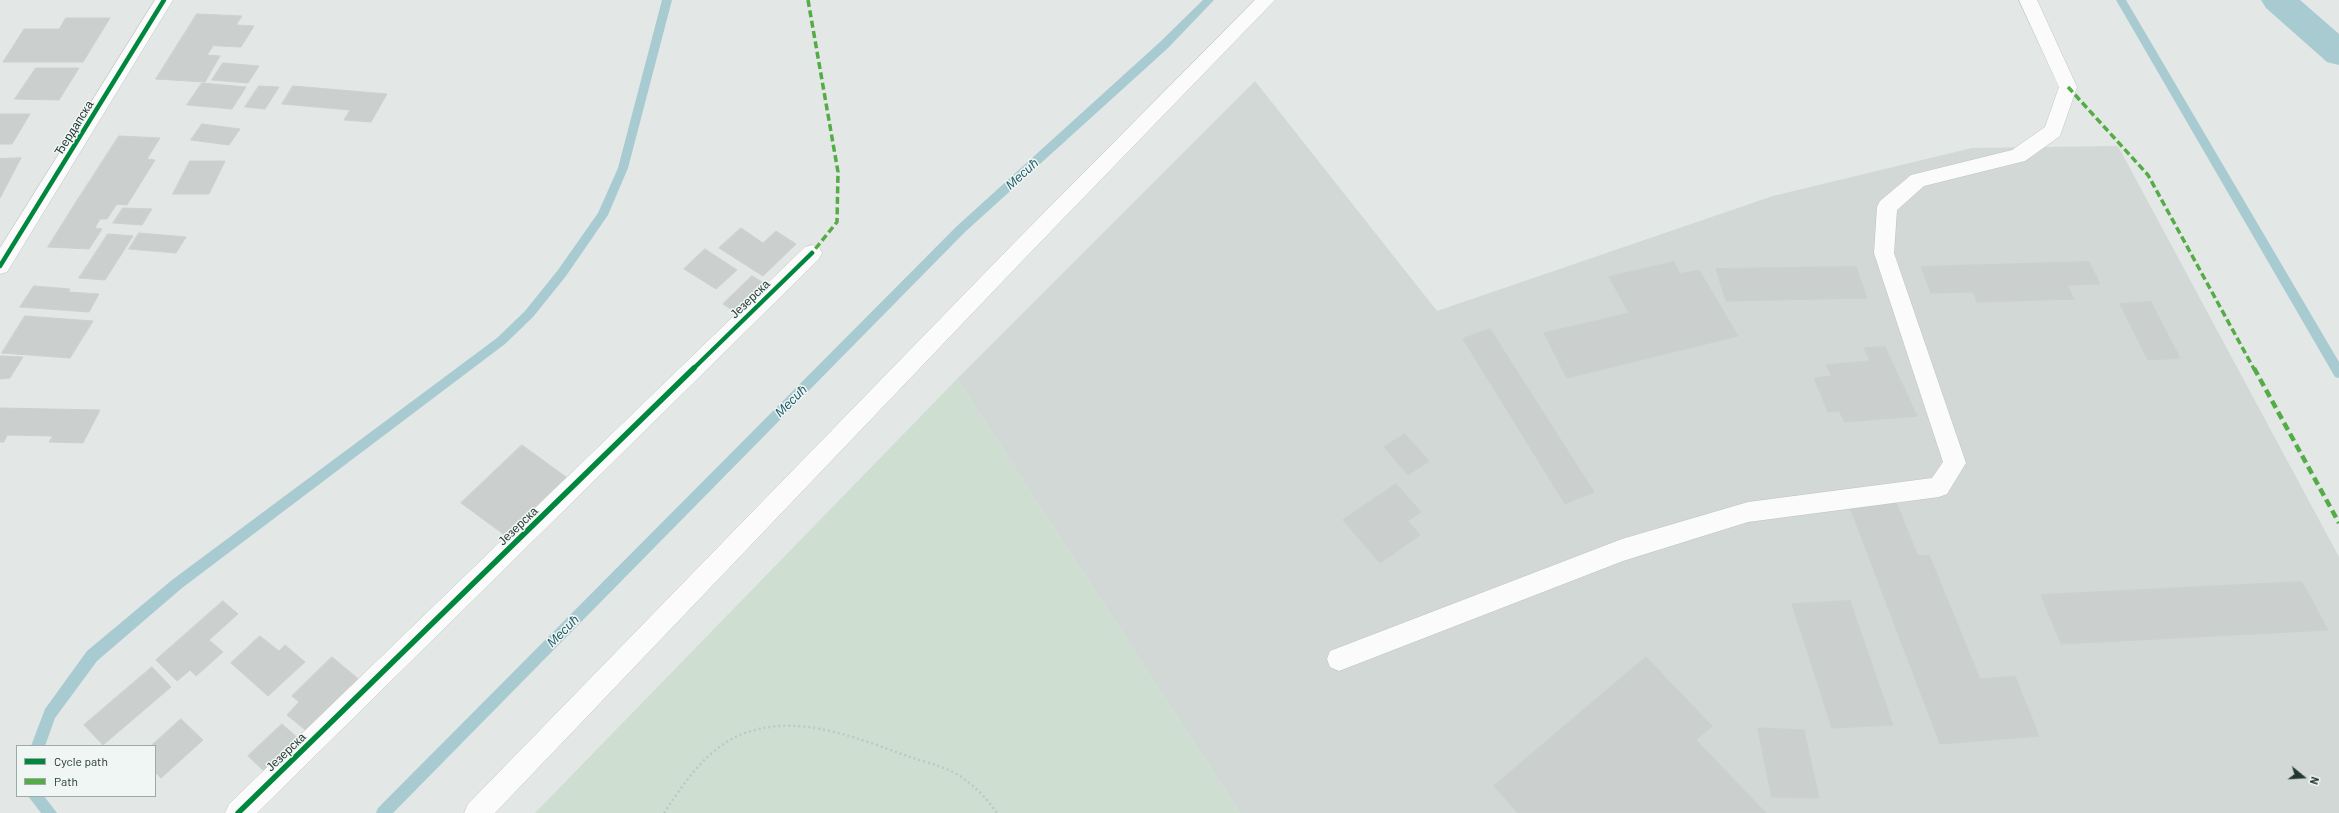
<!DOCTYPE html>
<meta charset="utf-8">
<style>
body{margin:0}
#map{position:relative;width:2339px;height:813px;overflow:hidden;background:#e3e7e5;font-family:Barlow,sans-serif}
canvas{display:block}
.legend{position:absolute;left:16px;top:745px;width:140px;height:52px;box-sizing:border-box;background:#f0f6f3;border:1px solid #9eaaa6;margin:0;padding:5px 7px;list-style:none;font-size:12px;color:#233732}
.legend li{display:flex;align-items:center;gap:8px;height:20px}
.legend b{width:20px;border:1px solid #9eaaa6}
.north{position:absolute;left:2283px;top:757px;width:40px;height:40px;-webkit-text-stroke:3px #f0f6f3;paint-order:stroke;rotate:108deg;font-size:11px;font-weight:700;line-height:16px;text-align:center;color:#233732}
.north::after{content:'';display:block;margin:auto;width:14px;height:18px;background:#233732;clip-path:polygon(50% 0,100% 100%,50% 72%,0 100%)}
</style>
<div id="map">
<canvas width="2339" height="813"></canvas>
<ul class="legend">
<li><b style="height:5px;background:#00873e"></b>Cycle path</li>
<li><b style="height:5px;background:#53ac45"></b>Path</li>
</ul>
<div class="north">N</div>
</div>
<script>
const ctx = document.querySelector('canvas').getContext('2d');
ctx.lineJoin = 'round';
function fill(path, color) { ctx.fillStyle = color; ctx.fill(path, 'evenodd'); }
function trace(path, color, width, dash) { ctx.strokeStyle = color; ctx.lineWidth = width; ctx.lineCap = dash ? 'butt' : 'round'; ctx.setLineDash(dash || []); ctx.stroke(path); }
function write(font, color, halo, rows, align = 'center') {
  ctx.font = font + ' Barlow,sans-serif'; ctx.lineWidth = 3; ctx.setLineDash([]); ctx.textBaseline = 'middle'; ctx.strokeStyle = halo; ctx.fillStyle = color; for (const [text, x, y, turn = 0] of rows) {
    ctx.save(); ctx.translate(x, y); ctx.rotate((+turn || 0) * Math.PI / 180); ctx.textAlign = isNaN(turn) ? turn : align; if (halo) ctx.strokeText(text, 0, 0); ctx.fillText(text, 0, 0); ctx.restore();
  }
}
fill(new Path2D(`
 M1255,81L1437,311L1773,196L1972,148L2118,146L2339,557V813H1240L957,379Z`), '#d1d8d5');
fill(new Path2D(`
 M957,379L1240,813H535Z`), '#cedfd2');
fill(new Path2D(`
 M662,0H672L628,168L608,215L566,276L533,317L505,344L182,588L97,661L55,718L45,746H31L45,709L87,651L172,580L497,338L525,311L558,270L598,213L618,168Z
 M1203,0H1214L1168,48L965,232L393,813H376L378,808L957,226L1160,42Z
 M2116,0H2126L2339,362V378L2335,377Z
 M28,796H44L57,813H41Z`), '#a8cbd1');
fill(new Path2D(`
 M2261,0H2300L2339,34V65L2327,62L2266,8Z`), '#a8cbd1');
const building = new Path2D(`
 M197,14L242,16L236,25L254,26L241,47L178,44Z
 M66,18H110L83,62H3L24,29H59Z
 M178,44L213,46L207,55L220,56L205,82L156,79Z
 M223,63L259,66L248,83L212,80Z
 M36,68H79L59,100L15,99Z
 M202,83L246,87L232,109L187,105Z
 M259,86L279,87L265,109L245,107Z
 M293,86L387,94L371,122L344,120L350,110L282,104Z
 M0,114H30L12,144H0Z
 M202,124L240,129L229,145L191,140Z
 M119,136L160,138L147,159L155,160L127,205L77,201Z
 M21,158L0,198V159Z
 M190,161H225L209,194H173Z
 M77,201L117,204L107,219H100L95,228L102,229L89,249L48,247Z
 M123,208L152,209L142,225L113,223Z
 M741,228L763,243L776,231L796,244L763,276L719,248Z
 M139,233L186,237L176,253L129,249Z
 M108,234L133,236L105,280L79,278Z
 M705,249L737,270L716,289L684,269Z
 M1674,262L1680,274L1699,270L1738,336L1567,378L1544,333L1629,313L1609,277Z
 M2089,262L2100,284L2067,285L2074,299L1977,302L1973,292L1931,293L1921,267Z
 M1856,267L1867,298L1726,301L1716,269Z
 M752,276L769,286L740,315L723,304Z
 M34,286L70,289L68,292L99,294L89,312L20,307Z
 M2151,302L2180,358L2148,360L2120,304Z
 M25,316L93,321L70,358L2,353Z
 M1490,329L1594,492L1565,504L1463,339Z
 M1885,347L1917,416L1845,422L1839,411L1828,412L1814,378L1832,376L1826,365L1870,361L1864,348Z
 M0,356L23,357L10,378L0,379Z
 M0,408L100,410L83,443L49,442L53,436L7,435L4,442H0Z
 M1405,434L1429,461L1408,475L1384,447Z
 M522,445L566,477L506,536L461,503Z
 M1396,484L1421,512L1408,521L1420,535L1380,563L1343,520Z
 M1896,502L1918,556L1929,555L1980,679L2015,676L2039,736L1940,744L1849,505Z
 M2302,582L2328,630L2061,644L2041,595Z
 M223,601L238,614L209,640L223,652L196,676L190,670L177,681L156,660Z
 M1850,601L1893,725L1832,728L1792,604Z
 M260,636L279,651L285,645L305,662L268,696L231,663Z
 M332,657L361,681L309,733L287,715L299,702L292,696Z
 M1646,657L1712,726L1696,740L1766,813H1518L1494,786Z
 M152,667L171,687L103,745L84,725Z
 M181,719L203,740L161,778L155,772V746H151Z
 M282,724L300,740L266,773L248,756Z
 M1758,728L1804,730L1819,798L1772,797Z`);
fill(building, '#cbd0ce');
trace(building, '#ccd0ce', 1);
const minor = new Path2D(`
 M155,0H173L7,272L0,274V248Z
 M1255,0H1275L1027,256L495,813H464L468,804L1013,244Z
 M2019,0H2037L2077,87L2060,136L2025,161L1924,186L1897,210L1894,253L1966,463L1947,494L1939,497L1748,522L1623,561L1339,671L1330,667L1327,659L1330,651L1622,539L1748,502L1932,478L1943,462L1874,253L1877,207L1880,201L1911,175L2012,150L2045,127L2059,87Z
 M812,245L819,247L822,253L819,259L257,813H225L229,804L805,247Z`);
trace(minor, '#c0c4c2', 1);
trace(new Path2D(`
 M664,813C685,781 710,744 748,732C802,714 859,739 910,757C924,762 939,765 953,772C970,781 986,797 997,813`), '#c0c7c4', 2.5, [2, 3]);
fill(minor, '#fbfbfb');
trace(new Path2D(`
 M808,0L838,172L837,222L812,253
 M2068,87L2148,175L2254,369`), '#53ac45', 3.5, [7, 3.5]);
trace(new Path2D(`
 M2254,368L2339,523`), '#53ac45', 4.5, [8, 4.5]);
trace(new Path2D(`
 M0,266L164,0
 M693,369L812,253`), '#00873e', 4.5);
trace(new Path2D(`
 M238,813L694,368`), '#00873e', 5.5);
write('12px', '#233732', '#f0f6f3', [
 ["Ђердапска",74,128,-58],
 ["Језерска",750,299,-44],
 ["Језерска",518,526,-44],
 ["Језерска",286,752,-44]
]);
write('italic 13px', '#25606c', '#f0f6f3', [
 ["Месић",1022,174,-42],
 ["Месић",791,401,-45],
 ["Месић",563,631,-45]
]);
</script>
